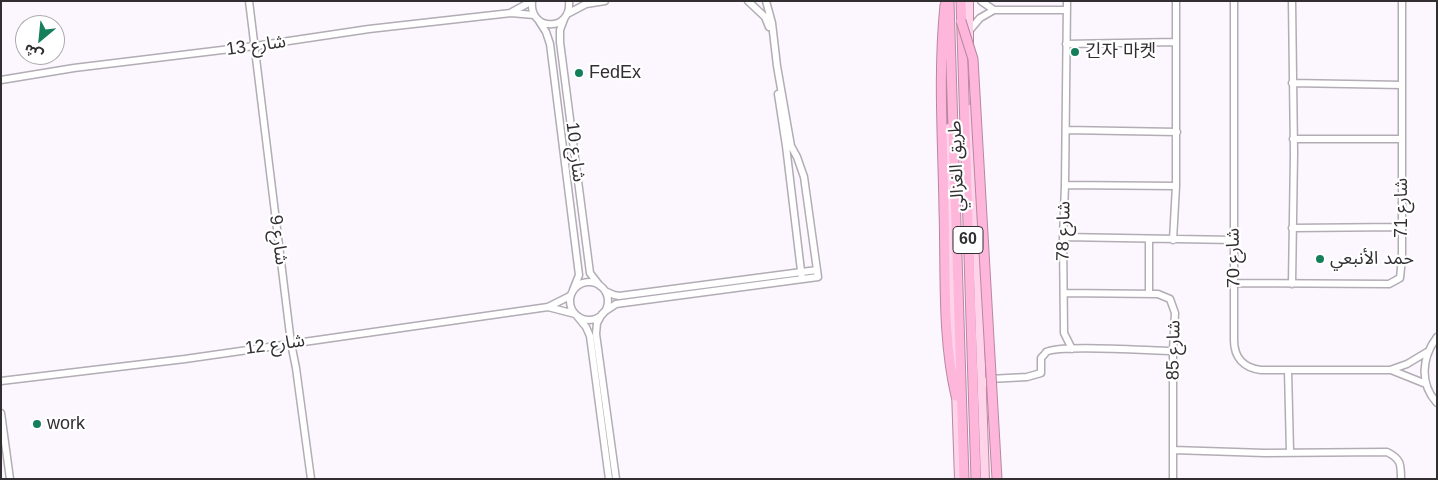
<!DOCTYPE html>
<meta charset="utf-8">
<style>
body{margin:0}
#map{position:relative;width:1438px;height:480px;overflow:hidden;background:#fcf6ff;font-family:Arial,"Noto Sans Arabic",sans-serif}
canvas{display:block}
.frame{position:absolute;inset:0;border:2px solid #312f32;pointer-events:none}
.north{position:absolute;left:15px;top:15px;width:50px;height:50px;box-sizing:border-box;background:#fff;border:1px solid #adacad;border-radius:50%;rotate:208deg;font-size:14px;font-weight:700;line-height:20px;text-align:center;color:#312f32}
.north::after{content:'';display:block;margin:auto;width:18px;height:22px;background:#157f5b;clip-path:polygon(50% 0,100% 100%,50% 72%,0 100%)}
</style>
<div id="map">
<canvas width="1438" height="480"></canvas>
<div class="frame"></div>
<div class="north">ش</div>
</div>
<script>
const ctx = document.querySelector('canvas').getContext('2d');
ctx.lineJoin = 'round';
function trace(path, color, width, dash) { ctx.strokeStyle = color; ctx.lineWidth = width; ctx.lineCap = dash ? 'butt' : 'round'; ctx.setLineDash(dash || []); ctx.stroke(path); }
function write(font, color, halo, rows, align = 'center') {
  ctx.font = font + ' Arial,"Noto Sans Arabic","Noto Sans KR",sans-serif'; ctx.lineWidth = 4.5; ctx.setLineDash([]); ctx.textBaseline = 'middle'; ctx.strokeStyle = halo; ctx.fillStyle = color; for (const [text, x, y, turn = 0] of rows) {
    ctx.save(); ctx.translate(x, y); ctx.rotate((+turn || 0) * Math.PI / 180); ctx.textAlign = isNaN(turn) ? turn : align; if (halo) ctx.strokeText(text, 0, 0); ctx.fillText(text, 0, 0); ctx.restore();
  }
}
const minor = new Path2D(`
 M249,1L291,343L296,368L311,479
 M532,1C529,32 572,32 569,1
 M748,1L765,17L769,27
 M981,1L994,10
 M1067,1L1065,185L1063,237L1064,333L1072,349
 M1234,1V340C1234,358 1244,368 1261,370H1390L1407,364L1427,352
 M512,12L532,1
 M567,14L586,4L605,1
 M565,17L560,30V42L590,273L600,286
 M539,21L546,32L550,44L579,275L573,290
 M969,31L980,18L994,10H1067
 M1066,44L1176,42
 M1,80L74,68L255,46L369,29L511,13L534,15
 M1292,83L1402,85
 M778,94L786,146L802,279
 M1066,130L1177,132
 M1293,139H1402
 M1065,185L1176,186
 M1292,228L1402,227
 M1063,237L1234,240
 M1149,239V294
 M1173,240L1176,186V1
 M570 301a19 19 0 1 1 38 0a19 19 0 1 1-38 0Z
 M1234,283L1389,284L1400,278L1402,258V1
 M1292,284L1294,153L1292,1
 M605,291L614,295L619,296L817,270
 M1064,293L1158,294L1170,299L1175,313L1173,351V479
 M548,307L575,314
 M604,312L616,304L623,303L818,277L804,177L797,157L791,146L777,66L772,23L766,1
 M602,314L597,323L596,334L616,479
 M577,316L586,327L590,336L609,479
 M1437,337C1422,357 1419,383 1437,403
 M1288,370L1290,452
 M1391,370L1426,384
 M1,381L185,359L548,307L570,296
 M982,387L985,382L989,379L1027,377L1041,373V358C1042,357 1046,353 1046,352C1060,344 1152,351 1173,351
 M1,413L10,479
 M1173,450L1265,453L1387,452C1401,459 1401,464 1401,479`);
const major = new Path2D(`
 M969,1V42
 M972,108L985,479
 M949,128L955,374
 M956,391L959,479`);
const highway = new Path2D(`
 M949,1L964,479
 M961,1L976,479
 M945,5C938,73 943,142 944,210C946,272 942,336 956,396`);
trace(minor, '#b2acb4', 9);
trace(major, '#b787a0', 10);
trace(highway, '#b787a0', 11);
trace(minor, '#fff', 6);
trace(major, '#ffd3e9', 8);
trace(highway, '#ffb6db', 9);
const highwayBridge = new Path2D(`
 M961,21L973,59L997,479`);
trace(highwayBridge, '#b787a0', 11, []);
trace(highwayBridge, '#ffb6db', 9);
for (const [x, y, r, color] of [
 [1075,52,5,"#157f5b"],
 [579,73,5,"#157f5b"],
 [1320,259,5,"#157f5b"],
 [37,424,5,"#157f5b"]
]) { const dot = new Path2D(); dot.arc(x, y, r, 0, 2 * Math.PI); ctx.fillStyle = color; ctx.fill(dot); trace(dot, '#fff', 2); }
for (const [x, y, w] of [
 [968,240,30]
]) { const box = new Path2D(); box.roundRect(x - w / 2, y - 13.5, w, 27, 4); ctx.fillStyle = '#fff'; ctx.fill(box); trace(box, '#312f32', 1); }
write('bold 16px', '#312f32', null, [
 ["60",968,240]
]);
write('18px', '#312f32', '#fff', [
 ["شارع 13",256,46,-8],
 ["شارع 10",575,152,83],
 ["طريق الغزالي",957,166,-92],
 ["شارع 71",1402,208,-90],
 ["شارع 78",1064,231,-89],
 ["شارع 9",278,240,83],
 ["شارع 70",1234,258,-91],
 ["شارع 12",275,345,-8],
 ["شارع 85",1174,350,-89]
]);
write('18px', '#312f32', '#fff', [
 ["긴자 마켓",1085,52],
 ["FedEx",589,73],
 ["حمد الأنبعي",1330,259],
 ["work",47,424]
], 'left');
</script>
